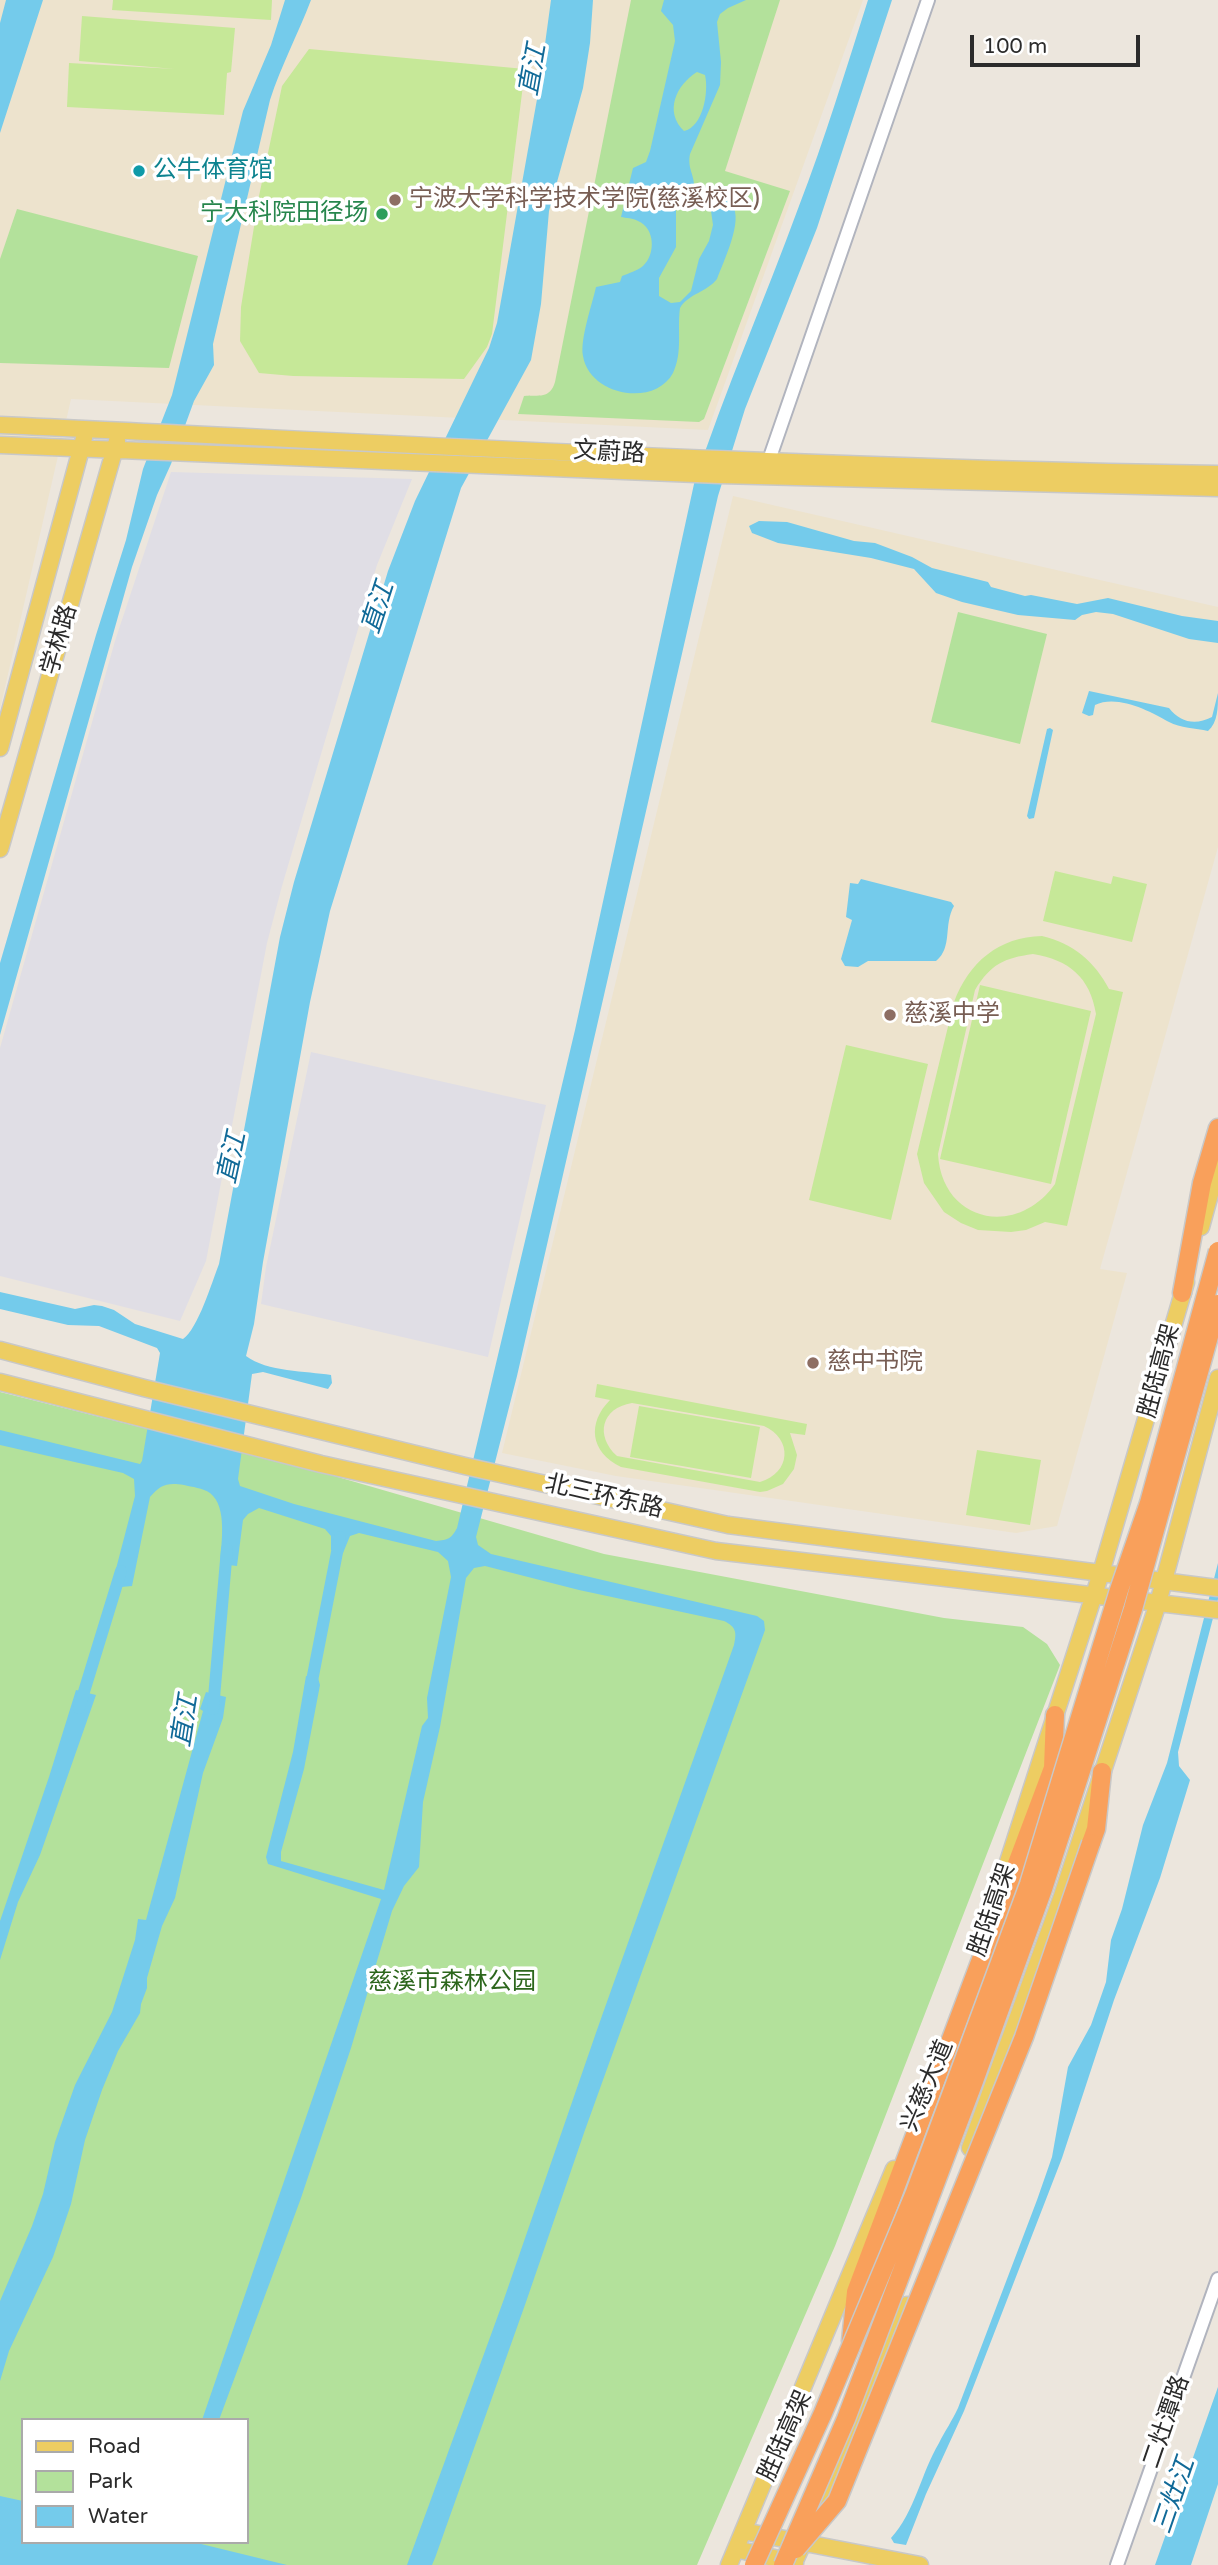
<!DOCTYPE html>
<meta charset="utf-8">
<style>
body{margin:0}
#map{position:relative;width:1218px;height:2565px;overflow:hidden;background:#ece6dd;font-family:"Varela Round",sans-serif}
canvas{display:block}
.legend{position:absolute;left:21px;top:2418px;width:228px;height:126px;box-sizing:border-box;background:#fff;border:2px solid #aaa;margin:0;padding:9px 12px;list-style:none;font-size:21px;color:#2b2b2b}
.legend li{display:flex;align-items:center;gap:14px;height:35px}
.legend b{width:35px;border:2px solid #aaa}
.scale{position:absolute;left:970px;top:35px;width:170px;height:32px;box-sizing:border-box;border:4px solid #2b2b2b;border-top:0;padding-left:9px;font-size:21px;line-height:24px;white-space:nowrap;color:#2b2b2b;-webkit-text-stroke:5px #fff;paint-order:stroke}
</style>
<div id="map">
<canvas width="1218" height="2565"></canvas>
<ul class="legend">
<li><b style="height:9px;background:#edcd62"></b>Road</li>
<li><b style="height:19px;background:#b3e19b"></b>Park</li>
<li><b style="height:19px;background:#74cbeb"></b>Water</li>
</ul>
<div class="scale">100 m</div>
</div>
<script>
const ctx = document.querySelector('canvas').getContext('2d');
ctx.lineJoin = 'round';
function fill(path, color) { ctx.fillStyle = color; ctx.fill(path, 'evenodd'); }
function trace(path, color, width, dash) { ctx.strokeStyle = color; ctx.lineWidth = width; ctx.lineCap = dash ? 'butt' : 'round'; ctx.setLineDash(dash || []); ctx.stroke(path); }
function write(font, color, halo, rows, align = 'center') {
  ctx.font = font + ' "Varela Round","Noto Sans SC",sans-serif'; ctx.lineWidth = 7; ctx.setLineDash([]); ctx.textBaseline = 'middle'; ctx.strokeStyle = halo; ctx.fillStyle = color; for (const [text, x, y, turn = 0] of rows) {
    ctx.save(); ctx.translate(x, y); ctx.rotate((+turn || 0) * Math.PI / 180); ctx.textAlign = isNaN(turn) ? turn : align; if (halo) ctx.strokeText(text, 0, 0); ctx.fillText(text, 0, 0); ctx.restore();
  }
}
fill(new Path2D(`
 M171,472L412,479L377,565L282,886L267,943L206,1261L180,1321L0,1276V1048L115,641Z
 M311,1052L546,1105L488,1357L261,1304L266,1267Z`), '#e0dee5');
fill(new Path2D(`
 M0,0H863L708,430L71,399L0,709Z
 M733,496L1218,607V847L1100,1269L1127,1273L1057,1526L1016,1533L616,1476L502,1453Z`), '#ede3cd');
fill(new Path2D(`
 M631,0H780L725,171L790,191L704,419L699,422L518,414L524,396C539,395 550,399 555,382Z
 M17,209L198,256L169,368L0,363V259Z
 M958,612L1047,634L1020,744L931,722Z
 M0,1392L324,1473L604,1554L944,1618L1023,1627L1047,1644L1060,1665L835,2246L697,2565H0ZM23,2420H247V2542H23Z`), '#b3e19b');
fill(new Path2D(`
 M113,0H272L271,20L112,10Z
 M82,16L235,28L231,72L227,73L224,115L67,107L69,63L175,69L79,61Z
 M309,49L525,69L492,334L487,347L464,379L293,376L259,373L240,341L241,307L259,196L282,86Z
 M1055,871L1111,884L1113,876L1147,884L1132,942L1043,921Z
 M1042,936C1073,943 1095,962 1109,989L1123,992L1067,1226L1045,1222L1026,1230L1011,1232L978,1230L961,1223L944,1212L924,1183L917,1154L954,1002C969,962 999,937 1042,936ZM1033,954C1069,960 1090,977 1096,1014L1055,1184C1017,1238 942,1223 938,1154L975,990C991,964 1004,958 1033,954Z
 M980,985L1091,1011L1051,1184L940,1159Z
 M846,1045L928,1064L891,1220L809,1200Z
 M597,1384L807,1424L805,1435L790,1433L797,1455L794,1469L783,1484L767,1491L760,1492L621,1467C590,1452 587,1423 610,1400L595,1397ZM632,1403L764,1426C793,1439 791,1473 760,1482L617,1456C595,1436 601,1408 632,1403Z
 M639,1406L760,1427L751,1478L630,1457Z
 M977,1450L1041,1460L1030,1525L966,1515Z`), '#c6e898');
fill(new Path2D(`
 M6,0H43L0,133V23Z
 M285,0H311C298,34 281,66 270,100L213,344L214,365L194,401L171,464L157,495L132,567L0,1035V963L96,635L126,540L143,469L172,395L243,111L271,45Z
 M551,0H593L590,43L583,88L549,211L541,304L531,360L461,488L330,911L310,1002L263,1262L254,1324L246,1356C267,1372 306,1371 331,1375L332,1383L328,1389L263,1372L252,1374L238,1479L240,1486L294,1504L436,1541C448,1540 451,1539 457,1528L575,1030L694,484C725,390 765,299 799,206C825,139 846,69 868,0H892L817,228L745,409L718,496L517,1376L476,1537L478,1545L491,1554L757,1616L764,1621L765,1630L585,2130L526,2302L435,2558L432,2565H407L504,2299L598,2027L734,1645C737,1632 736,1627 724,1621L579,1590L485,1566L474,1568L466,1578L440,1727L423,1802L419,1867L404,1886L392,1911L351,2048L301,2198L219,2420H202L381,1899L268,1864L266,1857L293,1752L306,1676L318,1678L320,1685L304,1769L281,1852V1861L384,1890L422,1726L428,1718L427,1698L451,1577L448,1561L438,1552L359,1533L350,1536L343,1553L331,1550V1536L325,1529L259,1508L248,1514L243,1520L237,1566L220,1564C221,1544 228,1507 210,1493C203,1488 192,1487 184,1485C167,1482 160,1485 150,1497L132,1586L111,1588L135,1496L134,1479L123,1473L0,1445V1430L140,1464L142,1461L160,1353L157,1348L99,1326L68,1325L0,1309V1292L75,1309L94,1305L102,1306L114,1310L135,1324L183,1339C198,1329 212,1282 219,1264L280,937L294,882L388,571L415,501L489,348L497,323L539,88Z
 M664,0H746L728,8L720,14L717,22L721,62L720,85L690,154C687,169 695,175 694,188L676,202V247L659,278V296L671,303L680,302L691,291L699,259L709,241L713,225L710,204L713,197L719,195C723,198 729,201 732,205C744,220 723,262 717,279C707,292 688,294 680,308C677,330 683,352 673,373C654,408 589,395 583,356C580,339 592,305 596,287L620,282L622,276C629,273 637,271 643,266C656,254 655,228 638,221C633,218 626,218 621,217L633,168L646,162L650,151L675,41L673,25L661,11ZM697,72L705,75C709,92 703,127 684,131C664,112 676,85 697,72Z
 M759,521L787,522L854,541L875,543L912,557L932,568L988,582L991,587L1025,596L1031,595L1077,604L1108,598L1182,616L1218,621V643L1189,639L1113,614L1096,612L1082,615L1075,620L1018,615L962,602L936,593L914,569L871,558L778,543L752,533L749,526Z
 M1089,691L1169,708C1180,722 1195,726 1212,717L1218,693C1218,708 1218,722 1208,731C1196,728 1180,728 1169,722C1150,711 1117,694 1095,705L1093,715L1089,716L1082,713Z
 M1050,728L1053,730L1034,818L1029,819L1027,816L1047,729Z
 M861,879L951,902L954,906C943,925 953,947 936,961H868L858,967L845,966L841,959L852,920L846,917L850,883L858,884Z
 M1218,1563V1599L1178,1752L1179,1766L1190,1780L1160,1878L1114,2000L1062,2158L964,2411L926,2494L906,2545L894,2543L891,2538C915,2512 921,2473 939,2443C945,2431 952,2421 958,2408L1037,2200L1052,2157L1068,2067L1091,2025L1106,1982L1111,1940L1122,1909L1143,1825L1167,1763Z
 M76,1690L96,1695L40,1855L18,1902L0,1960V1921L49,1777Z
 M206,1692L226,1697L223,1718L203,1773L175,1898L162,1926L147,1978V1988L141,2004L140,2013L118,2051L102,2090L85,2140L71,2204L53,2257L9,2351L0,2381V2301L32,2226L43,2194L55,2142L75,2085L112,2012L135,1940L138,1919L146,1920L203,1711L200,1709Z
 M1218,2387V2484L1191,2565H1155Z
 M0,2496L23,2501V2542H193L287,2565H0Z`), '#74cbeb');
trace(new Path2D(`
 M310,1691L340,1537
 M79,1708L121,1571
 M213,1709L227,1549`), '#74cbeb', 12);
const minor = new Path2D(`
 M769,460L928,0
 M1117,2565L1218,2279`);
const major = new Path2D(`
 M0,425C406,444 812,468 1218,474
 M0,445L720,475L1218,488
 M0,748L84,438
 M0,849L117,441
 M1201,1227L1218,1165
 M0,1350L144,1388L465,1466L728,1525L1218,1588
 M0,1382L321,1464L716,1551L1218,1610
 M998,1893L1101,1573L1186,1282
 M970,2148L1062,1896L1158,1603L1218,1378
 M743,2531L920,2565
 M736,2549L795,2563
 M729,2565L894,2169
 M793,2565L856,2427L907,2305`);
const highway = new Path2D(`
 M1182,1293L1202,1183L1218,1128
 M1091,1843L1096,1829L1102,1772
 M851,2341L856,2292L1053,1768L1055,1715`);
trace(minor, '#b1b4be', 16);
trace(major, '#c8c8c8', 19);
trace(highway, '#c8c8c8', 21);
trace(minor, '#fff', 12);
trace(major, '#edcd62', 16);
trace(highway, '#f9a05b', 18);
const highwayBridge = new Path2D(`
 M796,2549L837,2501L1024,2037L1091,1843
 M754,2565L823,2413L914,2195L1029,1884L1119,1590L1149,1503L1218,1251
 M783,2565L846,2419L974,2081L1043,1889L1133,1609L1218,1304`);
trace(highwayBridge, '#c8c8c8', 21, []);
trace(highwayBridge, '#f9a05b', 18);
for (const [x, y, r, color] of [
 [139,171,7,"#0f9aa8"],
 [395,200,7,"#8d6e63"],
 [382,214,7,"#2e9e5b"],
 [890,1015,7,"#8d6e63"],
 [813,1363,7,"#8d6e63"]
]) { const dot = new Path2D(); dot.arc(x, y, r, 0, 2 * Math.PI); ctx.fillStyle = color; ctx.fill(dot); trace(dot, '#fff', 2.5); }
write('24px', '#0d838f', '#fff', [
 ["公牛体育馆",153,171]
], 'left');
write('24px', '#785e54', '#fff', [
 ["宁波大学科学技术学院(慈溪校区)",409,200],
 ["慈溪中学",904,1015],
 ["慈中书院",827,1363]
], 'left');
write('24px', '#27864d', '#fff', [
 ["宁大科院田径场",368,214]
], 'right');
write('24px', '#2b2b2b', '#fff', [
 ["文蔚路",609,453,3],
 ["学林路",60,640,-74],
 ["胜陆高架",1160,1371,-75],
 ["北三环东路",604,1497,13],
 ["胜陆高架",993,1910,-71],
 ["兴慈大道",928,2086,-67],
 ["二灶潭路",1167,2422,-71],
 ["胜陆高架",786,2436,-66]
]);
write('24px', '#2c661c', '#fff', [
 ["慈溪市森林公园",452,1983]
]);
write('italic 26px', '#116a98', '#fff', [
 ["直江",534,70,-80],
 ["直江",379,608,-72],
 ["直江",233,1158,-78],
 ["直江",186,1721,-81],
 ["三灶江",1175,2496,-71]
]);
</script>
